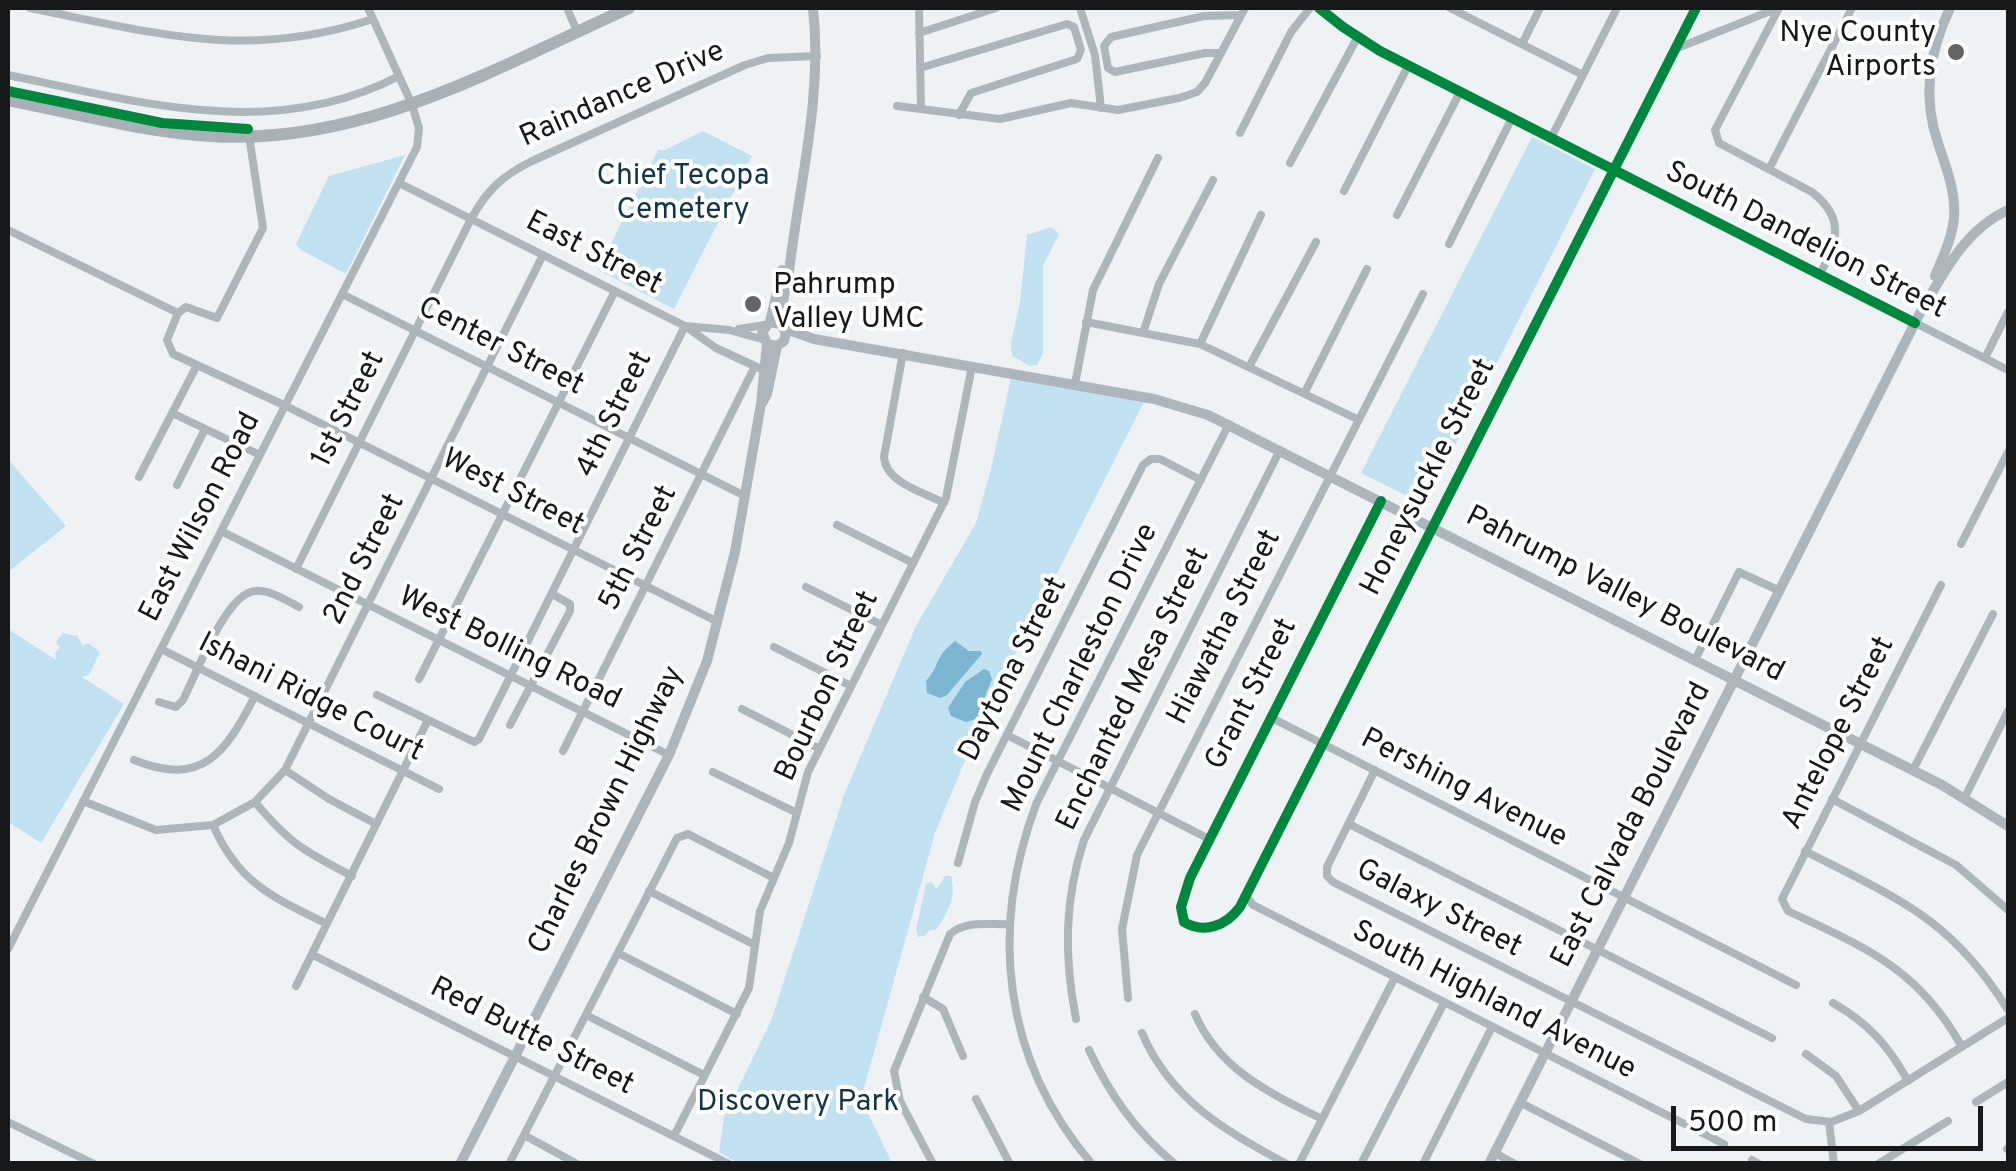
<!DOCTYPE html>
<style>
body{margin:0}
#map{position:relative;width:2016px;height:1171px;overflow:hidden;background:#eef2f4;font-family:Overpass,sans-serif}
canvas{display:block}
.frame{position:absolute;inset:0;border:10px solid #16181a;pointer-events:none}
.scale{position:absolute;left:1671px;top:1106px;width:312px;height:45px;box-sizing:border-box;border:5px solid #16181a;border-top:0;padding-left:12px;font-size:30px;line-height:35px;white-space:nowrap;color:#16181a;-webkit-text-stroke:8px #fff;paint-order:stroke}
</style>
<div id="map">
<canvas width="2016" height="1171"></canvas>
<div class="frame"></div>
<div class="scale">500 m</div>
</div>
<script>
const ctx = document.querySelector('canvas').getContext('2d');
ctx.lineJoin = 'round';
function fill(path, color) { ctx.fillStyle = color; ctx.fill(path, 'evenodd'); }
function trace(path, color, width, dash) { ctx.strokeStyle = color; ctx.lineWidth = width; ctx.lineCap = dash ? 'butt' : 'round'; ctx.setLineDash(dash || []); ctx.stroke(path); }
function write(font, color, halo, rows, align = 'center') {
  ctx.font = font + ' Overpass,sans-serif'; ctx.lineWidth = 8; ctx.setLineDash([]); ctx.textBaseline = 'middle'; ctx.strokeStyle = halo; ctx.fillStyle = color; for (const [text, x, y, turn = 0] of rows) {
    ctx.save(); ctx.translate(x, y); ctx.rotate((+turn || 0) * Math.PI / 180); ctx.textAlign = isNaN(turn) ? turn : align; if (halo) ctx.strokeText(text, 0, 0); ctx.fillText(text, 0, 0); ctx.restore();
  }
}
fill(new Path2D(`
 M703,131L752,156L674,309L598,270L658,150H665Z
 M1532,137L1595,169L1425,505L1361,473Z
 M405,155L346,274L301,250L296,244L329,176Z
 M1051,227L1059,234L1043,266V353L1037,365L1030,366L1012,356L1011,343L1020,302L1027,235Z
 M1011,378L1144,402L978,729L935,833L861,1099L892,1163H738L719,1152L724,1117L771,1021L844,795L916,626L976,523L991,469Z
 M8,459L66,526L8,572Z
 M8,629L56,660L55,653L60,648L56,642L63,633L77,636L83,646L88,643L100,652L89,675L82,677L124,704L41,843L8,822Z
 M945,876H951C957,897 947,914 936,930H930L924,936L918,937L916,929L926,884L931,882L937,889Z`), '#c2e2f2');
fill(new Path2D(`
 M955,641L969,651H981L982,654L947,695L940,698L927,693L926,681C940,666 934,657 955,641Z
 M984,669L989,671L992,679L976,719L966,722L951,716L948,708L965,682Z`), '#7db6d3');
trace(new Path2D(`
 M30,8C155,33 247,61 373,19
 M368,8L409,98
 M567,8L577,31
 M919,8L921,109
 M1080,8L1095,55L1101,108
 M1319,8L1343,27L1380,51L2008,370
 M1450,8L1583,75
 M1779,8L1715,130L1719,143L1812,192C1846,219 1837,241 1820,274
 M919,33L996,8
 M1522,44L1540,8
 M1675,49L1778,8
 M1221,53H1205L1115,72L1108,68L1104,46L1111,37L1204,16L1241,15
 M920,68L1067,24L1074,27L1081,50L1077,59L971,93L959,115
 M8,75C139,102 273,142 399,76
 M897,106L1000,119L1071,103L1118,110L1179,98L1197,92L1205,83L1245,8
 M248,129L263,228L217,318L186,307L178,313L167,340L173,354L286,406L718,622
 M1240,133L1291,32L1310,8
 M1551,138L1617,8
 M1290,163L1357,38
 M1769,169L1852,8
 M399,183L685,326L716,348L759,368
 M1344,191L1408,66
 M1397,215L1460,92
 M8,230L178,313
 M1449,244L1512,118
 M342,294L745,496
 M1086,322L1200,344L1357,419
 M685,326L729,330L762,339
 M739,329L765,325
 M1143,333L1159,284L1213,180
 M1200,344L1261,215
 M903,353L884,457C886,483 923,492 944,503
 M1985,358L2008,312
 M1249,367L1316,242
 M1075,384L1093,290L1158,158
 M1305,392L1367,269
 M172,413L260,455
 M139,477L197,365
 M177,485L205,429
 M1381,501L1190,878L1181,907L1184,922C1204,934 1226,926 1240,907L1696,8
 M837,525L913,563
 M221,531L669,755
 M1961,544L2008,452
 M296,569L471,219C487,190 502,176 532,161L745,65L768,58L817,56
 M1941,585L1782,899L1788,911C1866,948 1918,968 1962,1047
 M806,587L882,625
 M774,647L851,686
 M161,649L439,789
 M1695,660L1739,572L1780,591
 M419,679L615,291
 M377,695L474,742L479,739L685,326
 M159,702L176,707L183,700C196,675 226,593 255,591C269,589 287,601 299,607
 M742,709L818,748
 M1270,717L1796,985
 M510,725L570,611V604L552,594
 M1007,735L1209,839
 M563,751L755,366
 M134,760C203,788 226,752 255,696
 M285,770L329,799L376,824
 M1375,770L1327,867V876L1333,882L1806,1119L1831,1122L1859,1111L2008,1018
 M1913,770L1993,614
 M713,772L797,813
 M1965,797L2008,711
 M1832,799L1956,865L2008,910
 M83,801L156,830L213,825L255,802L285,770L543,255
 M255,802C290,844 304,851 352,876
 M1349,824L1772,1038
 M213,825C238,883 274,898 327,924
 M1805,851C1898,899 1951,918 2008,1010
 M958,863L975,802L987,774L1143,465L1151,459H1160L1201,480
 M649,891L755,945
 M1246,896L1253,905L1724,1144
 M8,949L417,147L419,128L412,105
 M618,953L737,1014
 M313,955L729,1164
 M296,986L428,720
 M923,997L943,1009L963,1056
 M1128,998L1122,929L1137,855L1423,294
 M1833,1003C1868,1023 1888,1045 1908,1081
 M1195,1014C1219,1070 1270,1093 1322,1119
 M586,1015L704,1075
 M1076,1019C1064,957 1064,901 1084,840L1280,450
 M1142,1033C1170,1099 1226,1132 1287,1164
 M1089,1050C1110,1095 1136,1132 1175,1164
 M1806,1054L1836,1076L1859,1111
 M976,1099L1010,1164
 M1976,1102L2008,1082
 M1521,1103L1640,1164
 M8,1122L94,1164
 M1829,1122L1834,1164
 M524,1135L577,1164
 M674,1136L749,988L760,911L789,843L808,772L946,498L972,366
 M2007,1149L2008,1148
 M1495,1153L1515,1164
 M1752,1160L1759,1164
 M509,1164L677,838L688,834L774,878
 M933,1164L900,1101L894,1071L950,934C967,920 988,925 1009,924
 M1092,1164C1002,1059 989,928 1037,802L1229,424
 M1299,1164L1395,977
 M1361,1164L1444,1003
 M1423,1164L1492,1027
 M1878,1164L1948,1121`), '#adb6bb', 8);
trace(new Path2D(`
 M1935,276C1943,257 1952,238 1954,218C1956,190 1946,168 1938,143C1922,97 1930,50 1950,8
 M770,322L782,270
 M784,326C779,308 786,290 789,272C799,184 823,97 813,8
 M785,329L814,339L1154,399L1208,415L1942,785L2008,826
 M762,403L767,394L777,346
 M460,1164L669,755L707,661L735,552L761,404L767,344L762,332L770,322L781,324L786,333L784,341L777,346L767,344
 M1489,1164L1920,313C1944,273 1964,230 2008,210`), '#adb6bd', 10);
trace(new Path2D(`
 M8,100C74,113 143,132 211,136C362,146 496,68 629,8`), '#a7b1b7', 12);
trace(new Path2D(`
 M1319,8L1343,27L1380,51L1915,323
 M8,91L162,123L248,129
 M1381,501L1190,878L1181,907L1184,922C1204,934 1226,926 1240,907L1696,8`), '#00873e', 10);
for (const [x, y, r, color] of [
 [1956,52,10,"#626466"],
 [753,304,10,"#626466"]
]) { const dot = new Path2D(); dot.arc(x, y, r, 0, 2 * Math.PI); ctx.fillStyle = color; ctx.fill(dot); trace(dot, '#fff', 4); }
write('30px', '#16181a', '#fff', [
 ["Nye County",1936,35],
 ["Airports",1936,69],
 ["Pahrump",773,287,"left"],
 ["Valley UMC",773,321,"left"]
], 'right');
write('30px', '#16181a', '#fff', [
 ["Raindance Drive",623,96,-24],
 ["South Dandelion Street",1805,242,27],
 ["East Street",593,255,27],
 ["Center Street",500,348,27],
 ["1st Street",350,410,-63],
 ["4th Street",616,415,-64],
 ["Honeysuckle Street",1430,478,-63],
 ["West Street",512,494,27],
 ["East Wilson Road",202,518,-63],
 ["5th Street",640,549,-63],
 ["2nd Street",366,560,-63],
 ["Pahrump Valley Boulevard",1624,596,27],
 ["Hiawatha Street",1226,628,-63],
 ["West Bolling Road",509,650,26],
 ["Mount Charleston Drive",1082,669,-64],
 ["Daytona Street",1015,670,-63],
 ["Bourbon Street",829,687,-65],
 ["Enchanted Mesa Street",1135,690,-64],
 ["Grant Street",1253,695,-63],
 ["Ishani Ridge Court",310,699,27],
 ["Antelope Street",1840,734,-63],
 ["Pershing Avenue",1463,790,27],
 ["Charles Brown Highway",608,811,-64],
 ["East Calvada Boulevard",1633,826,-63],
 ["Galaxy Street",1438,910,27],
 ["South Highland Avenue",1493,1002,27],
 ["Red Butte Street",531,1038,27]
]);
write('30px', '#123648', '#fff', [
 ["Chief Tecopa",683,178],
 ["Cemetery",683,212],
 ["Discovery Park",798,1104]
]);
</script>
